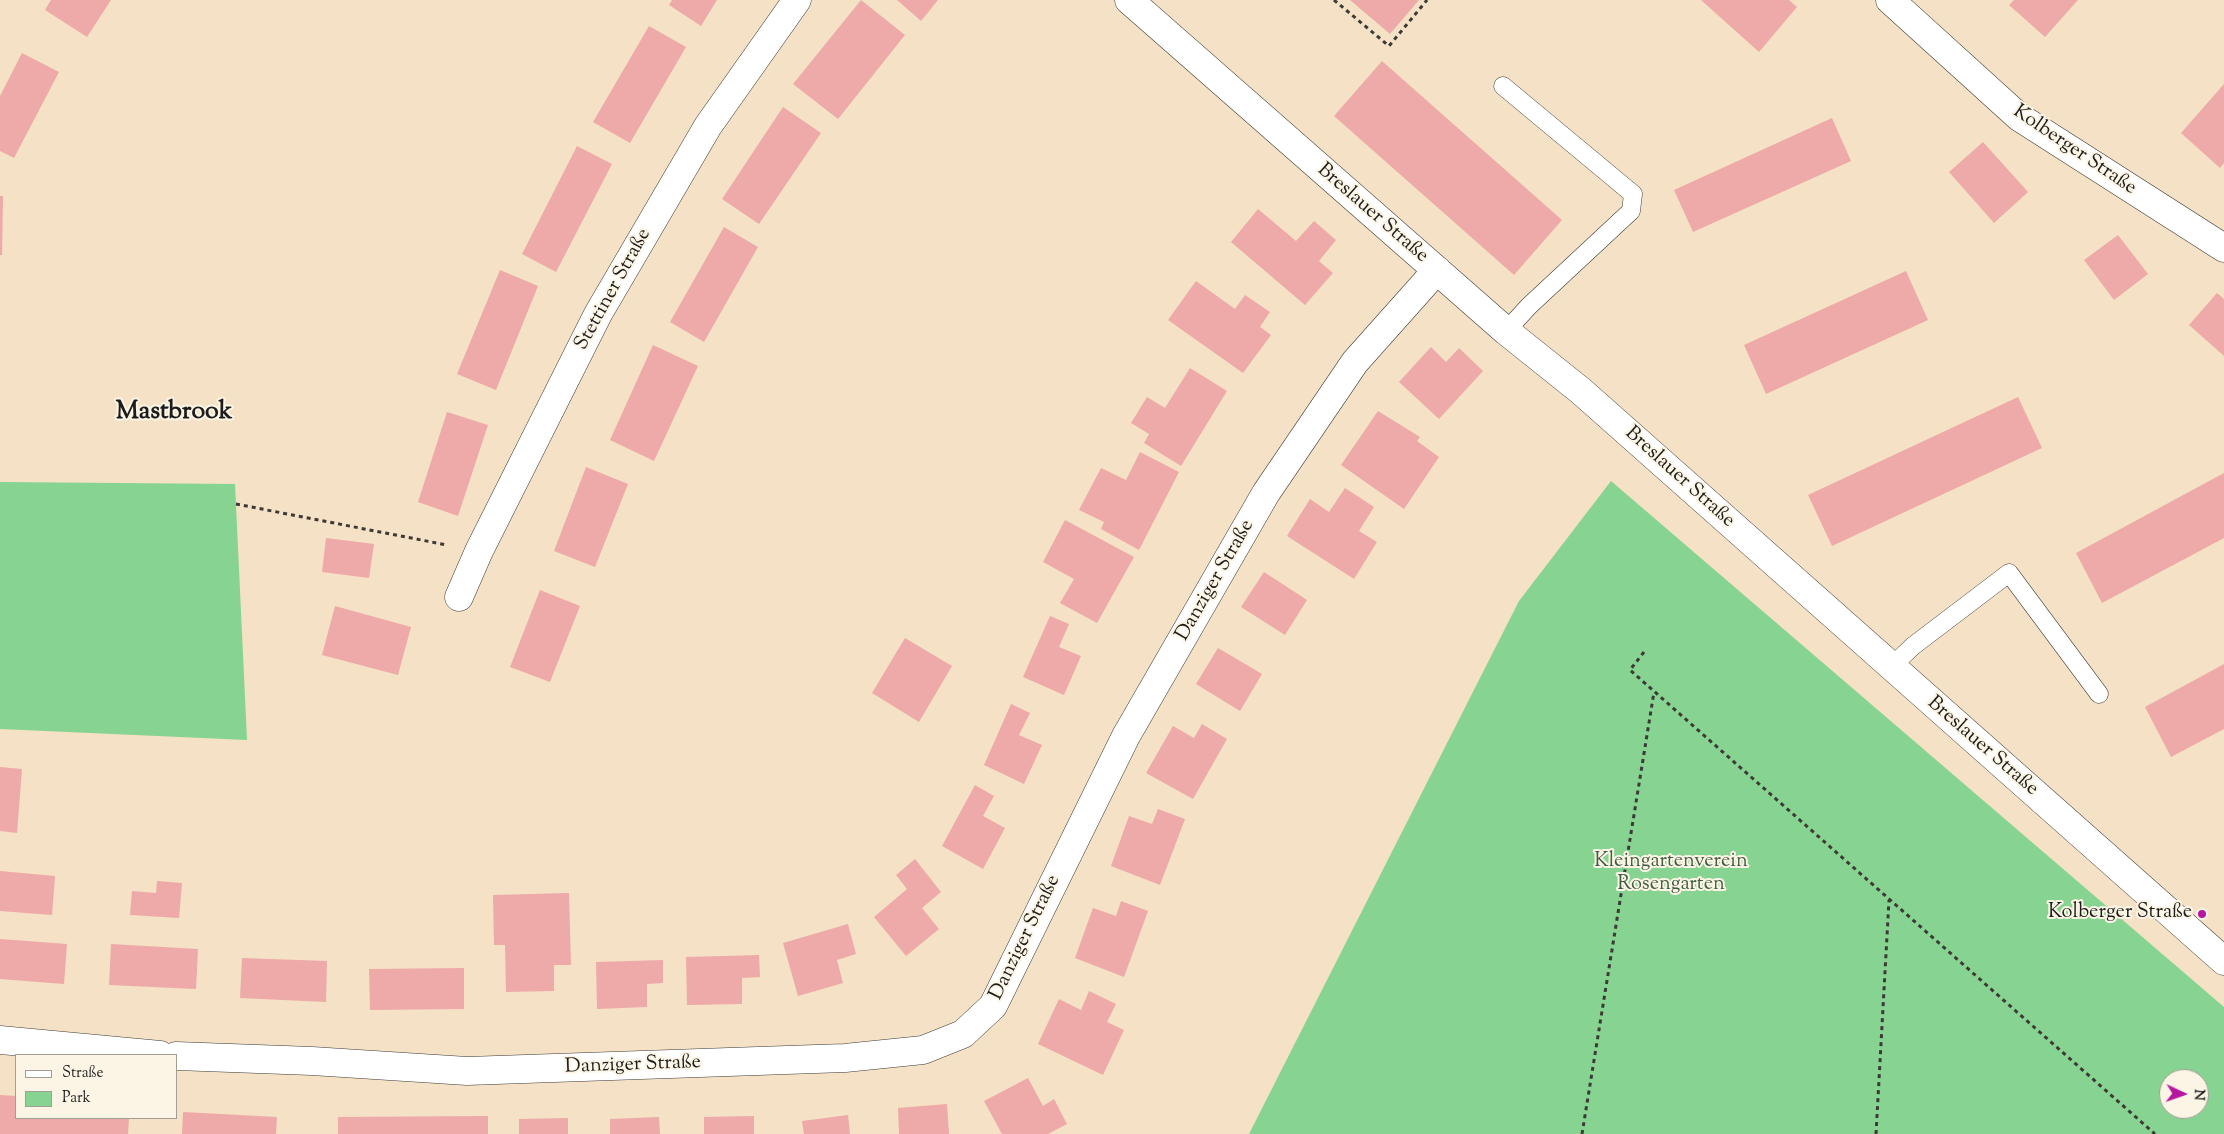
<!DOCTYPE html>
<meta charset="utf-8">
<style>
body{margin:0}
#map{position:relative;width:2224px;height:1134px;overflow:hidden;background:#f5e1c5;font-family:"Sorts Mill Goudy",serif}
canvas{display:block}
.legend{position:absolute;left:15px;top:1054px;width:162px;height:65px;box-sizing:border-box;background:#fcf5e5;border:1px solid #a29e95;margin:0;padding:6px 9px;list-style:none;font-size:15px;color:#1c1c1c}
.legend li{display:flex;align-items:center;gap:10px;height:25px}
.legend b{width:25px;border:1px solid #a29e95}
.north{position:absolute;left:2159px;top:1069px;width:50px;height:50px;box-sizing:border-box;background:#fcf5e5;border:1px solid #a29e95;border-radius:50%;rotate:93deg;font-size:14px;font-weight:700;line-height:20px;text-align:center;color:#1c1c1c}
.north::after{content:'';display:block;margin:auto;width:18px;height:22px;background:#b5179e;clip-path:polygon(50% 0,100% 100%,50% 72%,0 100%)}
</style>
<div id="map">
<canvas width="2224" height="1134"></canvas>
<ul class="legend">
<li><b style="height:6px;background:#fff"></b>Straße</li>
<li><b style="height:14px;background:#87d391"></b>Park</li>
</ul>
<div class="north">N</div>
</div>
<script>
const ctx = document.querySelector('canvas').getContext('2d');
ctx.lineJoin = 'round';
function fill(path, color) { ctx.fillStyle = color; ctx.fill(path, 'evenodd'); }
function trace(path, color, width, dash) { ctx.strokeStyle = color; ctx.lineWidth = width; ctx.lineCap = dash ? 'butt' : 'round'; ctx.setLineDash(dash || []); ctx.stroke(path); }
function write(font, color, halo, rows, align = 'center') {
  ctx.font = font + ' "Sorts Mill Goudy",serif'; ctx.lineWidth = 4; ctx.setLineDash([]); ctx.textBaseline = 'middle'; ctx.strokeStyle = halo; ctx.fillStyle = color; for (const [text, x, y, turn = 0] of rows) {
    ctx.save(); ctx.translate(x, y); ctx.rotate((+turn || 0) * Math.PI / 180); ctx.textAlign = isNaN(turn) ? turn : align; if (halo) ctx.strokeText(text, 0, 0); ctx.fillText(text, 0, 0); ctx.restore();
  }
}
fill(new Path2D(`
 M1611,481L2224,1007V1134H1249L1519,601ZM2169,1079H2199V1109H2169Z
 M0,482L235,484L247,740L0,729Z`), '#87d391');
fill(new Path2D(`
 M51,0H111L87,37L45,10Z
 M672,0H717L701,26L669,5Z
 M861,0L905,35L838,119L793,84Z
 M897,0H938L921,21Z
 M1350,0H1419L1390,34Z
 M1701,0H1789L1797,7L1759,52Z
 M2014,0H2078L2045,37L2009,5Z
 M649,26L686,47L630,143L593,122Z
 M22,53L59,72L14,158L0,151V96Z
 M1382,61L1562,220L1514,275L1334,116Z
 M2224,84V163L2220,168L2181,133Z
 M783,107L821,133L759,224L722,199Z
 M1832,118L1851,161L1693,232L1674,190Z
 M1983,142L2028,192L1994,223L1949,172Z
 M577,146L612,164L556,272L522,254Z
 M0,196H3L2,255H0Z
 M1258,209L1296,241L1314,221L1336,240L1319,261L1333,273L1305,305L1231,242Z
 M724,227L758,247L704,342L670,322Z
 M2118,235L2148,274L2114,300L2084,260Z
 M500,270L538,286L496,390L457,374Z
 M1906,271L1928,320L1766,394L1744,345Z
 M1196,281L1235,309L1245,295L1270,312L1260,327L1271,335L1243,373L1168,320Z
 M2217,293L2224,299V356L2189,325Z
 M653,345L698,366L654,461L610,440Z
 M1431,347L1446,362L1459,348L1483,371L1439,419L1399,382Z
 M1190,368L1227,391L1181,466L1144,443L1149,434L1131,423L1147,397L1165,408Z
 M2018,397L2042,448L1832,546L1808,495Z
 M1378,411L1420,437L1417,441L1439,457L1404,509L1341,465Z
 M447,412L488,425L458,516L418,502Z
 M1140,452L1179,472L1139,550L1101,529L1104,522L1079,510L1101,468L1126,480Z
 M586,467L628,484L595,567L554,551Z
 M2224,473V538L2102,603L2076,553Z
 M1345,488L1374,507L1359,531L1377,542L1354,579L1287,536L1310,499L1329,512Z
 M1065,520L1134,557L1097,623L1060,603L1074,579L1043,562Z
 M326,538L374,544L369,578L322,572Z
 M1264,572L1307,600L1285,635L1241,607Z
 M540,590L580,606L550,682L510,667Z
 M335,606L411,627L398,675L322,655Z
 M1050,616L1069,624L1059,647L1081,656L1064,695L1023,677Z
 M905,638L952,666L919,722L872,693Z
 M1218,648L1262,674L1240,711L1196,684Z
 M2224,664V729L2171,757L2145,707Z
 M1011,704L1030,713L1019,735L1042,745L1024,784L984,765Z
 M1202,724L1227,739L1193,799L1146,773L1173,726L1194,738Z
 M0,767L22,769L17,833L0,831Z
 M975,785L994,796L983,816L1005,828L983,869L942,846Z
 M1158,809L1185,819L1160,885L1111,866L1129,816L1152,824Z
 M915,859L941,892L922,908L939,929L906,956L874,917L907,889L896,875Z
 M0,871L55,876L52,915L0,911Z
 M157,881L182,883L179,918L130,915L132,891L156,893Z
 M569,893L571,965H554V991L506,992L505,945H494L493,895Z
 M1121,901L1148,911L1124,977L1075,958L1093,908L1116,916Z
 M848,924L856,954L837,960L843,983L798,996L783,943Z
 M0,939L67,944L64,984L0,979Z
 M111,944L198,949L196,989L109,985Z
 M759,955L760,977L742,978V1004L687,1005L686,957Z
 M242,958L327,961L326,1002L240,998Z
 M663,960V983L647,984V1007L597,1009L596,962Z
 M464,968V1009L370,1010L369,969Z
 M1089,991L1116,1004L1107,1022L1124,1030L1103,1075L1038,1044L1059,999L1081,1010Z
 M1028,1078L1043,1106L1054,1099L1067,1124L1048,1134H1002L984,1101Z
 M0,1095L16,1096V1118H129L128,1134H0Z
 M947,1104L949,1134H899L898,1108Z
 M183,1112L277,1117L276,1134H182Z
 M848,1115L850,1134H804L802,1121Z
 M488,1116V1134H338V1117Z
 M754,1116V1134H704V1117Z
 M659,1117L660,1134H610V1119Z
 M568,1118V1134H519V1119Z`), '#edaaa8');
const lane = new Path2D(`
 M1503,86L1633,194L1631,211L1529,306L1506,331
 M1891,667L1913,646L2009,573L2099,694`);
const street = new Path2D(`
 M1129,0L1506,331L1581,391L2224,961
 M1890,0L2019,117L2224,248
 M459,597L479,551L598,314L708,126L797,0
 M0,1040L160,1055
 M176,1056L312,1061L467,1071L845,1058L923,1050L963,1034L993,1006L1126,736L1266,493L1355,362L1437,270`);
trace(lane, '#3d3a35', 19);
trace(street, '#3d3a35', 29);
trace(new Path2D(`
 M1334,0L1389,46L1427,0
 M236,504L447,545
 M1644,652L1630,670L2155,1134
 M1582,1134L1654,692
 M1876,1134L1889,900`), '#3d3a35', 3, [4, 4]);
trace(lane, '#fff', 18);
trace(street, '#fff', 28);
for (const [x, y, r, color] of [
 [2202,914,5,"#b5179e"]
]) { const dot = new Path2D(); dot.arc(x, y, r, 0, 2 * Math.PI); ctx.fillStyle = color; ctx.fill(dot); trace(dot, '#fcf5e5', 2); }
write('20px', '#1c1c1c', '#fcf5e5', [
 ["Kolberger Straße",2074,151,34],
 ["Breslauer Straße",1372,214,41],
 ["Stettiner Straße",614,290,-61],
 ["Breslauer Straße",1679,478,42],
 ["Danziger Straße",1216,581,-60],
 ["Breslauer Straße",1982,747,41],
 ["Danziger Straße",1026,938,-64],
 ["Danziger Straße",633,1066,-2]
]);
write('20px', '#415c45', '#fcf5e5', [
 ["Kleingartenverein",1671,863],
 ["Rosengarten",1671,886]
]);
write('20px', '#1c1c1c', '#fcf5e5', [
 ["Kolberger Straße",2192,914]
], 'right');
write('bold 25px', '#1c1c1c', '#fcf5e5', [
 ["Mastbrook",174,414]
]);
</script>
